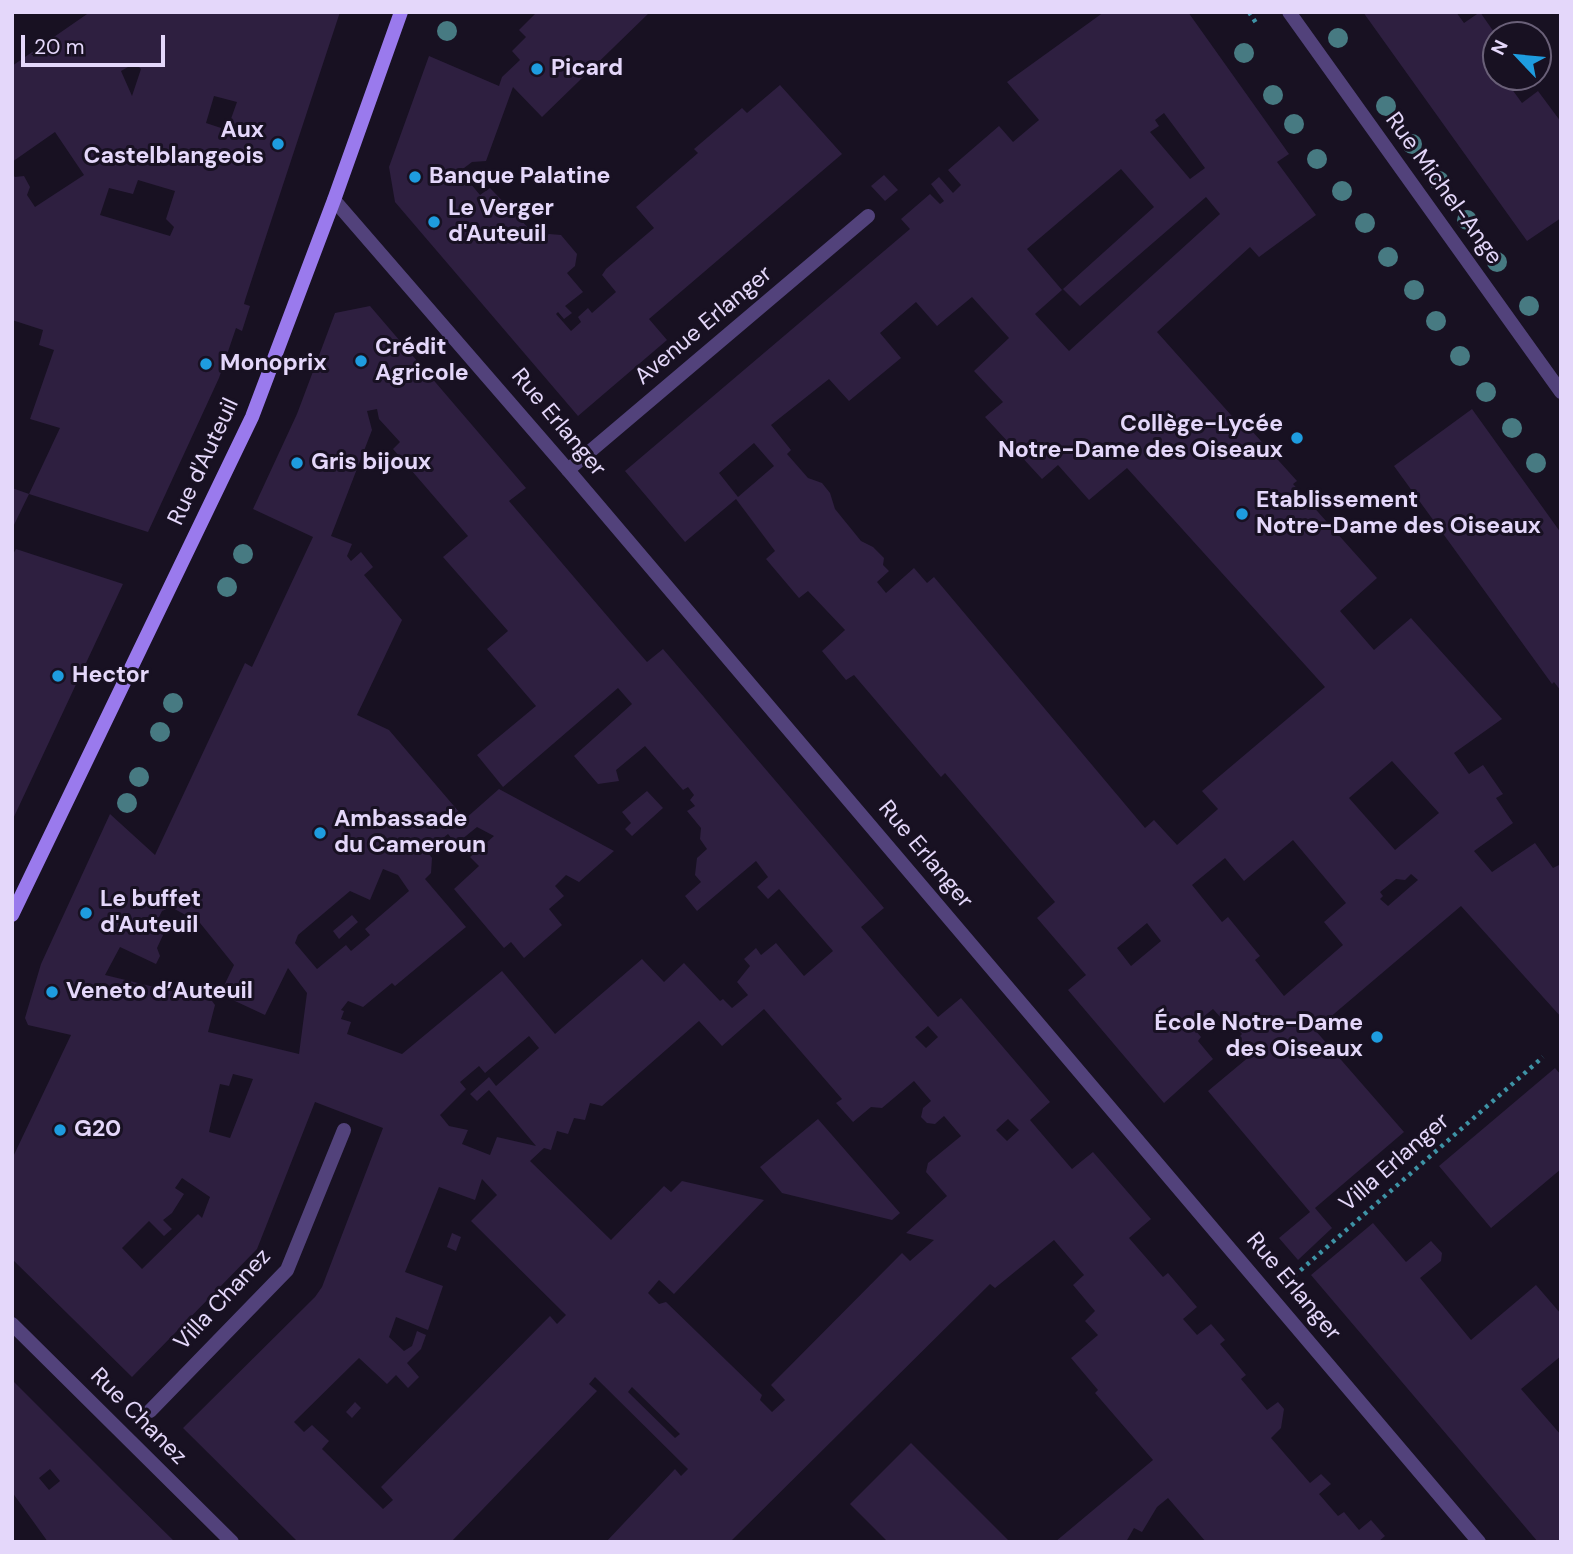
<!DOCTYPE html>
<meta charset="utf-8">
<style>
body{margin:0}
#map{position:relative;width:1573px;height:1554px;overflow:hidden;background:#181122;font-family:"DM Sans",sans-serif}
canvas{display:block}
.frame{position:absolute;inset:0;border:14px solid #e4d7fa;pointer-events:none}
.north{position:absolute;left:1482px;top:21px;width:70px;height:70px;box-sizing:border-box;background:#181122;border:2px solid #6a6078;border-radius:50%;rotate:296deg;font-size:19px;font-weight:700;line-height:28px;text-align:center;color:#e4d7fa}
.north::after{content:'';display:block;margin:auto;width:24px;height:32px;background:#1e9cdf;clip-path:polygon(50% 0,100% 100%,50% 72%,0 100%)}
.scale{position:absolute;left:21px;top:35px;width:144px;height:32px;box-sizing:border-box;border:4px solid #e4d7fa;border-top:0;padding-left:9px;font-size:21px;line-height:24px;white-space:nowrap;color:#e4d7fa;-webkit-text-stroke:5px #181122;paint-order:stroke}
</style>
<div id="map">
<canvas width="1573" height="1554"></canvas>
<div class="frame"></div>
<div class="north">N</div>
<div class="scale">20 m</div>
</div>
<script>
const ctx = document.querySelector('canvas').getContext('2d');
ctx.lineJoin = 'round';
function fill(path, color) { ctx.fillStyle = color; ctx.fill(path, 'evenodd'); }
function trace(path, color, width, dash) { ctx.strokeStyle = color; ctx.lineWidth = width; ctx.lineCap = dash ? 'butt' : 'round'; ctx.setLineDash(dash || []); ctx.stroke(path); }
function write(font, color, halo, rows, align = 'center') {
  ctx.font = font + ' "DM Sans",sans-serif'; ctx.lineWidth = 6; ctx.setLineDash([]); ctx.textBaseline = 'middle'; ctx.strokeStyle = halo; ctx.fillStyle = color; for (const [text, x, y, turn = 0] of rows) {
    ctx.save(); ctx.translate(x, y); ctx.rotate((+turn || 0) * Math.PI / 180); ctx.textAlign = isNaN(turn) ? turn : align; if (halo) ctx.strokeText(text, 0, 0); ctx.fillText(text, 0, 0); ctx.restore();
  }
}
fill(new Path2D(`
 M90,12H340L245,300L244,304L250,306L242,331L236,328L219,378L148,532L29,494L12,529V488L29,494L60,428L30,419L54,350L39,345L43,330L12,320V174L15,177L24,176L30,187L27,195L35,207L84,175L55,132L12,162V66ZM135,63L141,69L132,96L121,71ZM214,96L237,102L227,130L206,123ZM138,180L175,191L166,219L174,227L170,236L100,215L109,188L133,194Z
 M537,12H650L542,117L513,87L486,161L472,162L460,171L480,195L490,188L540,240L549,234L561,235L577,254L575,266L567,273L583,292L565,306L572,313L564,319L558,312L556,314L571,331L581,322L578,317L588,308L592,313L616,292L602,275L606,269L654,228L636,207L698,153L694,149L742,108L747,113L780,85L842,154L649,319L667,340L578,416L395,202L389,167L429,56L499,86L502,77L520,60L512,51L526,37L519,30Z
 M1104,12H1188L1289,154L1277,162L1316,215L1259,257L1250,247L1157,332L1239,424L1243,421L1297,481L1293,484L1377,578L1340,611L1374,650L1411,618L1502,719L1454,753L1469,774L1483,765L1503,794L1496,798L1513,823L1474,851L1492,872L1535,843L1553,868L1561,864V1017L1461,906L1315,1030L1404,1132L1315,1208L1332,1228L1298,1260L1279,1238L1310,1212L1208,1091L1250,1056L1236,1040L1242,1034L1227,1017L1223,1020L1213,1009L1192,1026L1201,1037L1198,1041L1213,1059L1164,1103L1068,990L1086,975L1037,918L1055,902L945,773L941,777L854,675L846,680L822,651L845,630L808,591L799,598L766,559L775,551L736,499L685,542L625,471L910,229L901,219L930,194L940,204L944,201L931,184L939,177L953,193L961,185L948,170L999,126L1013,142L1039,120L1007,82ZM1164,113L1205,168L1190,179L1150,132L1159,126L1155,120ZM1121,169L1154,207L1063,289L1080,306L1206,197L1220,214L1069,351L1035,314L1062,290L1027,249ZM972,297L1009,338L974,371L1003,402L985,417L1042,479L1058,465L1089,500L1127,468L1325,687L1202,791L1218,809L1177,845L1154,820L1145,828L934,577L927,583L914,568L886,593L877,582L889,571L883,565L884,558L873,547L861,541L835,509L830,493L822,483L808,478L787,454L791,450L771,425L829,379L849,401L901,358L880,333L916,302L937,326ZM754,443L774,466L738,497L719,473ZM1392,761L1439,813L1395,850L1349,798ZM1293,840L1346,903L1324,922L1343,945L1284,996L1255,960L1260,956L1228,917L1222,922L1192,885L1225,858L1244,881ZM1411,874L1418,880L1388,906L1380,899L1383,896L1380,892L1396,879L1405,880ZM1147,923L1161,941L1131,966L1117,948Z
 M1363,12H1456L1464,23L1480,12L1496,35V77H1503L1522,103L1538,91L1561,122V218L1527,241Z
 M884,175L898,190L885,201L871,186Z
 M370,306L526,488L509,501L626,638L647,662L663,649L884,908L861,927L899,972L938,1017L961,998L1050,1102L1030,1120L1047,1140L1072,1169L1093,1152L1151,1219L1129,1238L1163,1277L1168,1273L1197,1307L1183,1319L1197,1335L1211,1324L1225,1340L1220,1344L1246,1375L1241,1379L1267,1410L1278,1402L1284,1409L1281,1428L1271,1438L1310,1483L1321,1474L1331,1484L1319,1494L1338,1516L1344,1512L1359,1530L1371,1520L1385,1536L1378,1542H1206L1168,1498L1157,1507L1142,1532L1134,1528L1126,1542H1055L1153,1460L1095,1393L1098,1390L1071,1358L1098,1335L1085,1321L1095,1311L1073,1285L1084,1275L1054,1240L995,1288L990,1284L730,1542H606L675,1469L681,1476L688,1469L595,1377L589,1384L597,1391L451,1542H298L183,1428L315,1297L322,1287L383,1128L315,1102L257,1249L132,1377L12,1259V1159L71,1035L28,1025L25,1018L41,964L110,814L155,855L245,663L252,667L313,537L253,509L297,414L335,313ZM377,409L379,419L400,442L393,449L468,536L443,557L508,631L487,649L536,706L477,755L503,787L618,688L632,704L574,756L598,784L619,781L616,770L645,746L683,790L688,787L694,795L690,800L695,806L687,811L701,828L700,839L707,849L697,858L695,875L701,882L685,896L697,911L756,861L768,877L757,887L768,899L779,889L833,951L804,976L776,943L761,955L756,948L744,959L750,966L737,982L748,995L732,1008L723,999L720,1001L684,963L664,982L642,959L555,1034L502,971L402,1054L347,1034L351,1022L341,1019L344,1011L341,1010L348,1001L363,1007L392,983L395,986L466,927L425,879L431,873L432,858L427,851L448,834L456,844L477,827L494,836L470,857L479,866L454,889L504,948L511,942L524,958L562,925L549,909L564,896L555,886L566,875L579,882L614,851L499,789L465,819L389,730L357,715L402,620L364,575L373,567L361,552L351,561L347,556L352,544L331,536L372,430L367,411ZM383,869L398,875L409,891L365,929L370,935L351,951L346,945L317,969L295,943L298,935L350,891L370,900ZM171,907L200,923L234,965L220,994L265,1015L288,968L307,993L299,1054L208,1032L215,1005L212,1001L105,975L120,947L156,964L160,956L157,948L164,933L154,927L162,911ZM764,1009L842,1099L836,1103L853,1122L871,1107L882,1108L914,1081L931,1101L923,1108L921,1117L927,1123L935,1124L944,1116L961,1136L928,1163L926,1172L947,1196L906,1233L934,1240L910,1261L902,1253L771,1385L785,1400L772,1412L760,1400L762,1395L666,1302L659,1304L648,1293L659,1280L674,1294L764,1200L682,1181L671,1192L664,1186L611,1240L530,1161L544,1148L551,1150L557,1131L568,1134L574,1118L585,1120L590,1103L602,1106L699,1021L722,1046ZM928,1026L938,1037L926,1048L915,1037ZM529,1036L539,1048L496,1086L489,1077L470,1094L477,1101L489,1090L536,1146L497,1137L490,1155L462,1144L468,1130L449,1126L440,1115L466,1089L460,1082L479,1066L485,1073ZM233,1074L253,1079L230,1138L209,1132L220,1084L229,1086ZM1008,1119L1019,1130L1007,1141L996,1130ZM182,1178L210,1197L202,1218L198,1214L142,1269L122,1248L149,1221L164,1236L172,1229L163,1220L172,1213L184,1194L175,1188ZM482,1179L497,1195L471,1221L566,1315L557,1324L550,1316L381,1487L393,1500L383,1509L322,1449L329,1441L312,1425L304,1432L294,1422L359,1358L387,1384L396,1375L408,1388L419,1377L407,1363L421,1349L426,1335L417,1331L412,1346L404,1351L389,1337L396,1317L428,1330L443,1286L405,1272L439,1187L475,1200ZM632,1387L680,1434L675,1438L628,1392Z
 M1472,409L1561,533V691L1554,682L1552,684L1394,466Z
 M16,549L123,584L12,821V556Z
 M647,791L663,808L632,836L625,829L631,823L622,812Z
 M352,915L358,922L339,939L333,931Z
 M1555,1068L1561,1075V1169L1491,1228L1439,1166Z
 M818,1119L900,1213L892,1220L782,1193L760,1167Z
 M1373,1223L1406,1262L1431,1241L1442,1253L1441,1261L1420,1278L1471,1340L1536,1285L1561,1314V1356L1521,1389L1561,1435V1542H1538L1311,1275Z
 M452,1233L461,1237L456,1251L447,1247Z
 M12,1380L122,1490L175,1542H48L12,1492ZM50,1469L60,1481L49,1490L39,1478Z
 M355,1402L361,1408L352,1418L346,1412Z
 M911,1443L1010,1542H888L850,1504Z`), '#2e1f40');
trace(new Path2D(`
 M1249,12L1258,26
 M1294,1276L1543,1057`), '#3e93a6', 4.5, [3.5, 5]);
trace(new Path2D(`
 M568,470L868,216
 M150,1411L287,1270L344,1130`), '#52427b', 14);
trace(new Path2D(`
 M1289,12L1561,392
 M334,200L568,470L1479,1542
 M12,1324L232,1542`), '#52427b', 14);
trace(new Path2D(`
 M12,915L252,417L334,200L401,12`), '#9a7aed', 14);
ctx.fillStyle = '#477a82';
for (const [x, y] of [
 [447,31],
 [1338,38],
 [1244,53],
 [1273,95],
 [1386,106],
 [1294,124],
 [1412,144],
 [1317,159],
 [1439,181],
 [1342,191],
 [1467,220],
 [1365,223],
 [1388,257],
 [1497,262],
 [1414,290],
 [1529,306],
 [1436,321],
 [1460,356],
 [1486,392],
 [1512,428],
 [1536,463],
 [243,554],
 [227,587],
 [173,703],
 [160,732],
 [139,777],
 [127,803]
]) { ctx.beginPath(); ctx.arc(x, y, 10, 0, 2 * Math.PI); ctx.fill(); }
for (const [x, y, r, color] of [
 [537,69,7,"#1e9cdf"],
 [278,144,7,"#1e9cdf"],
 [415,177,7,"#1e9cdf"],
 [434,222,7,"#1e9cdf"],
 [361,361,7,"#1e9cdf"],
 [206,364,7,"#1e9cdf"],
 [1297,438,7,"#1e9cdf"],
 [297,463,7,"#1e9cdf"],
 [1242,514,7,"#1e9cdf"],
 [58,676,7,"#1e9cdf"],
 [320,833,7,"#1e9cdf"],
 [86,913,7,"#1e9cdf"],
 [52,992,7,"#1e9cdf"],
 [1377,1037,7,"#1e9cdf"],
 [60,1130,7,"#1e9cdf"]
]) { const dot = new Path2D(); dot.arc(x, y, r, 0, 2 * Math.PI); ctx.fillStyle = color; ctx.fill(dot); trace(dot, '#181122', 2.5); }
write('bold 23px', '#e4d7fa', '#181122', [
 ["Picard",551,69],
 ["Aux",264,131,"right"],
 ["Castelblangeois",264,157,"right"],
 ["Banque Palatine",429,177],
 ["Le Verger",448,209],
 ["d'Auteuil",448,235],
 ["Crédit",375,348],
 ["Agricole",375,374],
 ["Monoprix",220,364],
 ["Collège-Lycée",1283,425,"right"],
 ["Notre-Dame des Oiseaux",1283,451,"right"],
 ["Gris bijoux",311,463],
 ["Etablissement",1256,501],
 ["Notre-Dame des Oiseaux",1256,527],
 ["Hector",72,676],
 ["Ambassade",334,820],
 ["du Cameroun",334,846],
 ["Le buffet",100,900],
 ["d'Auteuil",100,926],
 ["Veneto d’Auteuil",66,992],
 ["École Notre-Dame",1363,1024,"right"],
 ["des Oiseaux",1363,1050,"right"],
 ["G20",74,1130]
], 'left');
write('23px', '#e4d7fa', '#181122', [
 ["Rue Michel-Ange",1443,189,54],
 ["Avenue Erlanger",704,326,-40],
 ["Rue Erlanger",558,423,50],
 ["Rue d'Auteuil",204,462,-65],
 ["Rue Erlanger",925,855,50],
 ["Villa Erlanger",1395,1163,-41],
 ["Rue Erlanger",1293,1287,50],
 ["Villa Chanez",223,1300,-47],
 ["Rue Chanez",138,1417,45]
]);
</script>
